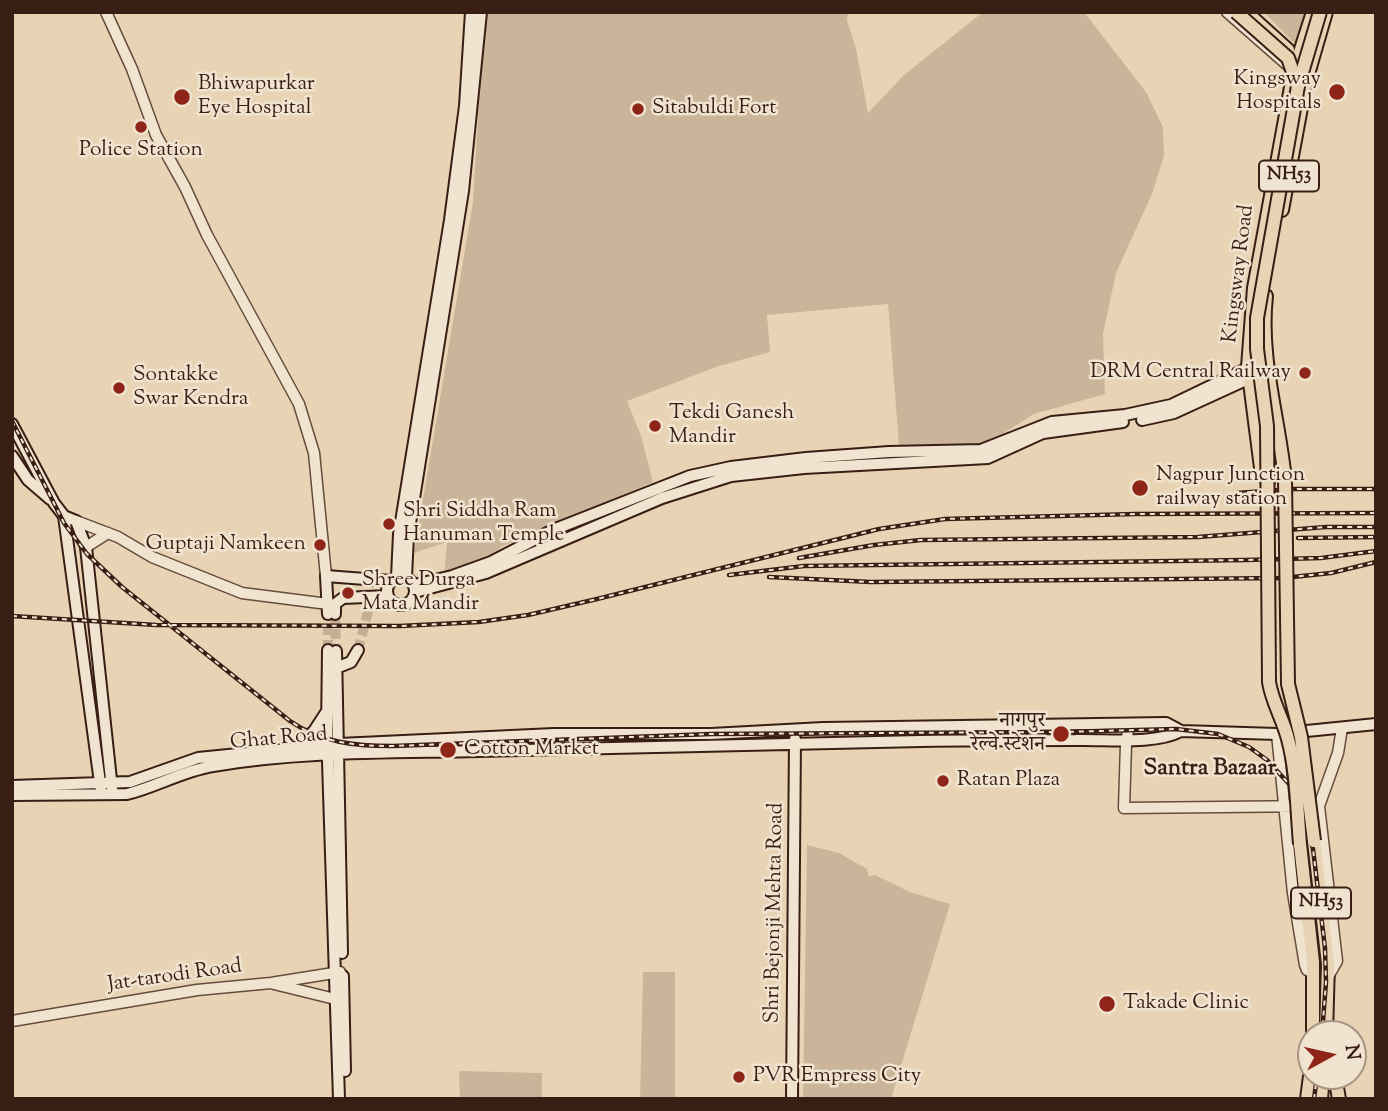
<!DOCTYPE html>
<meta charset="utf-8">
<style>
body{margin:0}
#map{position:relative;width:1388px;height:1111px;overflow:hidden;background:#e8d4b5;font-family:"Sorts Mill Goudy",serif}
canvas{display:block}
.frame{position:absolute;inset:0;border:14px solid #391e14;pointer-events:none}
.north{position:absolute;left:1297px;top:1020px;width:70px;height:70px;box-sizing:border-box;background:#f0e3cf;border:2px solid #a79484;border-radius:50%;rotate:82deg;font-size:19px;font-weight:700;line-height:28px;text-align:center;color:#391e14}
.north::after{content:'';display:block;margin:auto;width:24px;height:32px;background:#8f2418;clip-path:polygon(50% 0,100% 100%,50% 72%,0 100%)}
</style>
<div id="map">
<canvas width="1388" height="1111"></canvas>
<div class="frame"></div>
<div class="north">N</div>
</div>
<script>
const ctx = document.querySelector('canvas').getContext('2d');
ctx.lineJoin = 'round';
function fill(path, color) { ctx.fillStyle = color; ctx.fill(path, 'evenodd'); }
function trace(path, color, width, dash) { ctx.strokeStyle = color; ctx.lineWidth = width; ctx.lineCap = dash ? 'butt' : 'round'; ctx.setLineDash(dash || []); ctx.stroke(path); }
function write(font, color, halo, rows, align = 'center') {
  ctx.font = font + ' "Sorts Mill Goudy","Noto Serif Devanagari",serif'; ctx.lineWidth = 5; ctx.setLineDash([]); ctx.textBaseline = 'middle'; ctx.strokeStyle = halo; ctx.fillStyle = color; for (const [text, x, y, turn = 0] of rows) {
    ctx.save(); ctx.translate(x, y); ctx.rotate((+turn || 0) * Math.PI / 180); ctx.textAlign = isNaN(turn) ? turn : align; if (halo) ctx.strokeText(text, 0, 0); ctx.fillText(text, 0, 0); ctx.restore();
  }
}
fill(new Path2D(`
 M484,12H848L847,20L856,49L868,113L904,75L983,12H1084L1146,92L1163,127L1164,156L1152,194L1116,273L1103,334L1105,394L1034,414L993,440L971,447L899,445L888,304L767,315L770,352L719,366L627,401L641,436L653,482L503,546L477,565L444,578L447,542L414,553L473,202Z
 M1264,12H1309L1298,47Z
 M807,845L839,853L867,869L869,876L875,875L910,892L950,904L891,1099H803Z
 M643,972H675V1099H640Z
 M459,1071L542,1073V1099H460Z`), '#cab59a');
trace(new Path2D(`
 M335,614L336,651
 M328,650V614
 M358,650L372,597`), '#c5b095', 10, [10, 5]);
const tertiary = new Path2D(`
 M106,12L132,69L156,135L185,187L207,235L299,404L314,453L326,576
 M1227,12L1292,69
 M76,521L118,537L152,557L242,593L328,604
 M86,547L108,533
 M1129,724L1126,744L1124,808L1319,806
 M1277,734L1293,893L1305,965L1307,970L1314,974
 M1329,975L1337,961L1319,806L1338,753L1342,728
 M274,984L335,999
 M12,1021L197,990L271,983L340,972`);
const secondary = new Path2D(`
 M1142,420L1174,413L1257,375
 M12,424L54,503L64,516L76,521L86,547L112,789
 M12,456L28,480L50,499
 M64,516L101,790
 M387 591a14 14 0 1 1 28 0a14 14 0 1 1-28 0Z
 M397,577L399,534L450,220L465,106L471,12
 M406,577L408,536L463,191L481,12
 M414,585L452,576L491,562L553,530L690,476L731,467L806,458L889,452L981,450L1052,422L1125,415L1171,405L1254,365
 M415,592L486,573L662,498L731,476L804,468L988,458L1043,433L1123,422
 M328,614L326,576L391,581
 M335,614V604L343,598L388,596
 M328,650L327,731L339,1099
 M336,651L342,953
 M336,668L351,662L358,650
 M295,747L314,731L327,711
 M12,786L130,782L198,758L339,744L554,734H711L823,728L1166,723L1181,731
 M12,795L127,794C156,787 182,771 213,766C300,751 390,753 479,751C626,747 774,745 921,741C973,740 1024,740 1076,740C1107,739 1154,745 1181,731L1277,734L1376,724
 M343,976L345,1071
 M792,1099L795,739`);
const primary = new Path2D(`
 M1246,12L1288,50
 M1268,482L1261,468L1248,367L1254,288L1294,71L1313,12
 M1307,1099L1310,1076
 M1321,1099L1323,1076`);
const trunk = new Path2D(`
 M1282,210L1306,81L1326,12
 M1266,296C1259,358 1279,418 1285,480
 M1314,841L1328,964L1326,1034
 M1300,844L1313,962V1034
 M1311,1062V1076
 M1335,1076L1339,1099`);
trace(tertiary, '#654c3c', 13);
trace(secondary, '#391e14', 14);
trace(primary, '#391e14', 16);
trace(trunk, '#391e14', 16);
trace(tertiary, '#f0e3cf', 10);
trace(secondary, '#f0e3cf', 10);
trace(primary, '#e8d4b5', 12);
trace(trunk, '#e8d4b5', 12);
const rail = new Path2D(`
 M12,421L64,523L87,554L122,587L290,721C322,743 355,746 393,746L711,734L1061,732L1176,729L1218,734L1249,747L1267,760L1290,785L1305,815L1313,849L1325,948L1326,982L1322,1034
 M1237,493L1294,489H1376
 M1298,538L1376,537
 M799,558L874,545L921,540L1198,537L1326,527H1376
 M729,575L804,566L1246,560L1321,558L1376,551
 M769,577L871,582L1283,578L1331,573L1376,562
 M12,616L156,625L400,626L479,622L528,615L597,599L879,529L945,519L1135,514L1376,513
 M1314,1099L1317,1076`);
trace(rail, '#391e14', 4.5);
trace(rail, '#f0e3cf', 2, [5]);
const primaryBridge = new Path2D(`
 M1236,12L1288,58L1298,86`);
const trunkBridge = new Path2D(`
 M1285,480L1288,684L1301,737L1314,841
 M1300,844C1297,810 1297,772 1288,739C1283,719 1272,702 1269,682L1267,426L1257,349V318L1298,86L1320,12`);
trace(primaryBridge, '#391e14', 16, []);
trace(trunkBridge, '#391e14', 16, []);
trace(primaryBridge, '#e8d4b5', 12);
trace(trunkBridge, '#e8d4b5', 12);
for (const [x, y, r, color] of [
 [1337,92,9,"#8f2418"],
 [182,97,9,"#8f2418"],
 [638,109,7,"#8f2418"],
 [141,127,7,"#8f2418"],
 [1305,373,7,"#8f2418"],
 [119,388,7,"#8f2418"],
 [655,426,7,"#8f2418"],
 [1140,488,9,"#8f2418"],
 [389,524,7,"#8f2418"],
 [320,545,7,"#8f2418"],
 [348,593,7,"#8f2418"],
 [1061,734,9,"#8f2418"],
 [448,750,9,"#8f2418"],
 [943,781,7,"#8f2418"],
 [1107,1004,9,"#8f2418"],
 [739,1077,7,"#8f2418"]
]) { const dot = new Path2D(); dot.arc(x, y, r, 0, 2 * Math.PI); ctx.fillStyle = color; ctx.fill(dot); trace(dot, '#f0e3cf', 2.5); }
for (const [x, y, w] of [
 [1289,176,60],
 [1321,903,60]
]) { const box = new Path2D(); box.roundRect(x - w / 2, y - 15.5, w, 31, 5); ctx.fillStyle = '#f0e3cf'; ctx.fill(box); trace(box, '#391e14', 2); }
write('bold 19px', '#391e14', null, [
 ["NH53",1289,176],
 ["NH53",1321,903]
]);
write('21px', '#391e14', '#f0e3cf', [
 ["Kingsway",1321,80,"right"],
 ["Hospitals",1321,104,"right"],
 ["Bhiwapurkar",198,85],
 ["Eye Hospital",198,109],
 ["Sitabuldi Fort",652,109],
 ["Police Station",141,151,"center"],
 ["DRM Central Railway",1291,373,"right"],
 ["Sontakke",133,376],
 ["Swar Kendra",133,400],
 ["Tekdi Ganesh",669,414],
 ["Mandir",669,438],
 ["Nagpur Junction",1156,476],
 ["railway station",1156,500],
 ["Shri Siddha Ram",403,512],
 ["Hanuman Temple",403,536],
 ["Guptaji Namkeen",306,545,"right"],
 ["Shree Durga",362,581],
 ["Mata Mandir",362,605],
 ["नागपुर",1045,722,"right"],
 ["रेल्वे स्टेशन",1045,746,"right"],
 ["Cotton Market",464,750],
 ["Ratan Plaza",957,781],
 ["Takade Clinic",1123,1004],
 ["PVR Empress City",753,1077]
], 'left');
write('21px', '#391e14', '#f0e3cf', [
 ["Kingsway Road",1240,274,-83],
 ["Ghat Road",279,740,-5],
 ["Shri Bejonji Mehta Road",776,913,-89],
 ["Jat-tarodi Road",175,977,-8]
]);
write('bold 23px', '#391e14', '#f0e3cf', [
 ["Santra Bazaar",1210,770]
]);
</script>
